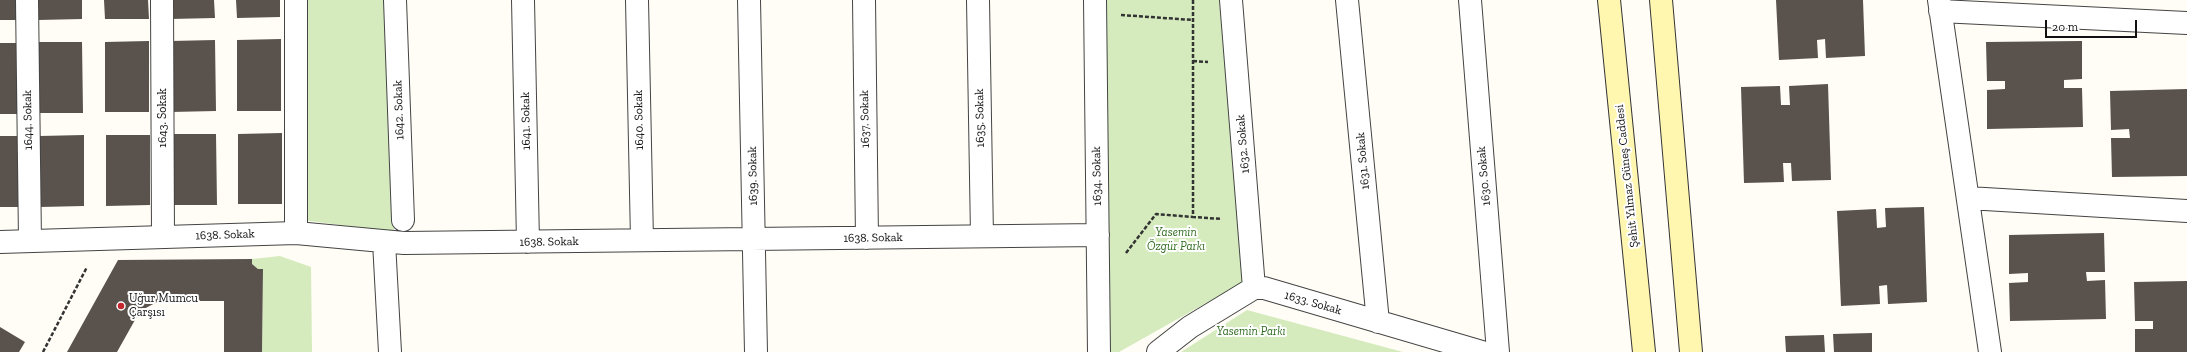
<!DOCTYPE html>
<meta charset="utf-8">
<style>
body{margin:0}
#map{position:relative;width:2187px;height:352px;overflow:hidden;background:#fffdf5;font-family:"Zilla Slab",serif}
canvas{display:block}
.scale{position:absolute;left:2045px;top:20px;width:92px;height:18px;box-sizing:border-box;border:2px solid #111;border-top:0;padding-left:5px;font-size:12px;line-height:14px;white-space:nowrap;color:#111;-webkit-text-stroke:3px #fff;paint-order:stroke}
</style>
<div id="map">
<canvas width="2187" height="352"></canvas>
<div class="scale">20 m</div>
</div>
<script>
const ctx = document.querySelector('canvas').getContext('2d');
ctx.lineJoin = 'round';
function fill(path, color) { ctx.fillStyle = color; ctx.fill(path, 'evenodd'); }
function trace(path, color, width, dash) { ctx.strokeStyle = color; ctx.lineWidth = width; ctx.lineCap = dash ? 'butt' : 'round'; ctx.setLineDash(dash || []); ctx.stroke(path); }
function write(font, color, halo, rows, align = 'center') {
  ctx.font = font + ' "Zilla Slab",serif'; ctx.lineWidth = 4; ctx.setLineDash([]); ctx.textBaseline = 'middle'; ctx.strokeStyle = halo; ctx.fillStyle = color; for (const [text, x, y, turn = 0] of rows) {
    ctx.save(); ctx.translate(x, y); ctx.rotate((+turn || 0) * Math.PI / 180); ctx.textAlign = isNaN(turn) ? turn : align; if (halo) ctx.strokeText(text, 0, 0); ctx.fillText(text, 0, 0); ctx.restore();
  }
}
fill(new Path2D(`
 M303,0H385L394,232L302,220Z
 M1106,0H1219L1247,280L1119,352H1110Z
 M280,256L311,267L312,352H262L263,270L258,269L252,264V259Z
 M1247,310L1403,352H1181Z`), '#d5ebbd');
fill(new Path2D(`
 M0,0H16L17,20H0Z
 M38,0H82V19L38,20Z
 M104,0H148L149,19H105Z
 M170,0H214L215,18L170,19Z
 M236,0H280V17L237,18Z
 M1776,0H1863L1865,56L1826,58L1825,39L1817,40L1818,58L1779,60Z
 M281,39V111H237V40Z
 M215,40L216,111L171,112V41Z
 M149,41V112H105V42Z
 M2082,41V79L2064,80V88H2082L2083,127L1987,129V90L2005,89V81H1987L1986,42Z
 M38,42H82L83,113H39Z
 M0,43H17L18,114H0Z
 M1828,84L1831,180L1792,181L1791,163H1783L1784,182L1744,183L1741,87L1780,86L1781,105H1790L1789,86Z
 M2187,89V176L2112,177L2111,138H2130L2129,129L2111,130L2110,91Z
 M282,133V204H238V134Z
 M171,134H216L217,205H172Z
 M84,135V206L40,207V136Z
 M106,135H150V205L106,206Z
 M0,136H18L19,207H0Z
 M1924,207L1927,302L1888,304L1887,285L1879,286L1880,304L1841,306L1837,211L1876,209L1877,228L1886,227L1885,208Z
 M2104,233L2105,272H2086L2087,281L2105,280L2106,319L2010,321L2009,283L2028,282V273L2009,274V235Z
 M252,259V264L258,269H263L262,352H224V301H159L140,311L117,352H67L118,260Z
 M2187,281V352H2135V329H2153V321H2135L2134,282Z
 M0,327L25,342L19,352H0Z
 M1872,333V352H1834L1833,334Z
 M1824,335L1825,352H1786L1785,336Z`), '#5a524d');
const pedestrian = new Path2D(`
 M27,0L30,241
 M162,0L163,237
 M296,233V0`);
const minor = new Path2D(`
 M395,0L403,220
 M523,0L528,242
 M637,0L642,240
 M749,0L756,352
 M864,0L867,238
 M978,0L982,236
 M1095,0L1099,352
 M1231,0L1254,288
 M1347,0L1378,322
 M1470,0L1498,352
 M1939,0L1990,352
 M1940,11L2187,23
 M1968,198L2187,211
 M0,242L296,233L404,243L1098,235
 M384,242L390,352
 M1158,352L1190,327L1254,288H1264L1482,352`);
const secondary = new Path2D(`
 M1609,0L1644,352
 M1661,0L1691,352`);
trace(pedestrian, '#444', 24);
trace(minor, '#444', 24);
trace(secondary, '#333', 24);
trace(new Path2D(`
 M1193,0V217L1222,219
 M1121,15L1193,20
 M1193,61L1208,62
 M1126,253L1156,214L1193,217
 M43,352L87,267`), '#333', 2.5, [4, 2]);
trace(pedestrian, '#fff', 22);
trace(minor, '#fff', 22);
trace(secondary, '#fff6b0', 22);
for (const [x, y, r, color] of [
 [121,306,4,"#c4262e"]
]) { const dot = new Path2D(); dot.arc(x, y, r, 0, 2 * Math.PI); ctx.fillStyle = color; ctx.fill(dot); trace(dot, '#fff', 1.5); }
write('12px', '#111', '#fff', [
 ["1642. Sokak",399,110,-92],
 ["1643. Sokak",163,118,-90],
 ["1635. Sokak",980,118,-91],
 ["1637. Sokak",865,119,-91],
 ["1644. Sokak",28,120,-91],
 ["1640. Sokak",639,120,-91],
 ["1641. Sokak",526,121,-91],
 ["1632. Sokak",1243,144,-95],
 ["1631. Sokak",1363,161,-95],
 ["1639. Sokak",753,176,-91],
 ["1634. Sokak",1097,176,-91],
 ["1630. Sokak",1484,176,-95],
 ["Şehit Yılmaz Güneş Caddesi",1627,176,-96],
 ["1638. Sokak",225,235,-2],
 ["1638. Sokak",873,238,-1],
 ["1638. Sokak",549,242,-1],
 ["1633. Sokak",1313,303,16]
]);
write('italic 12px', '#2f6b1f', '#fff', [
 ["Yasemin",1176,233],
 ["Özgür Parkı",1176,247],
 ["Yasemin Parkı",1251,332]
]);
write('12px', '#111', '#fff', [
 ["Uğur Mumcu",129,299],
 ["Çarşısı",129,313]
], 'left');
</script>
